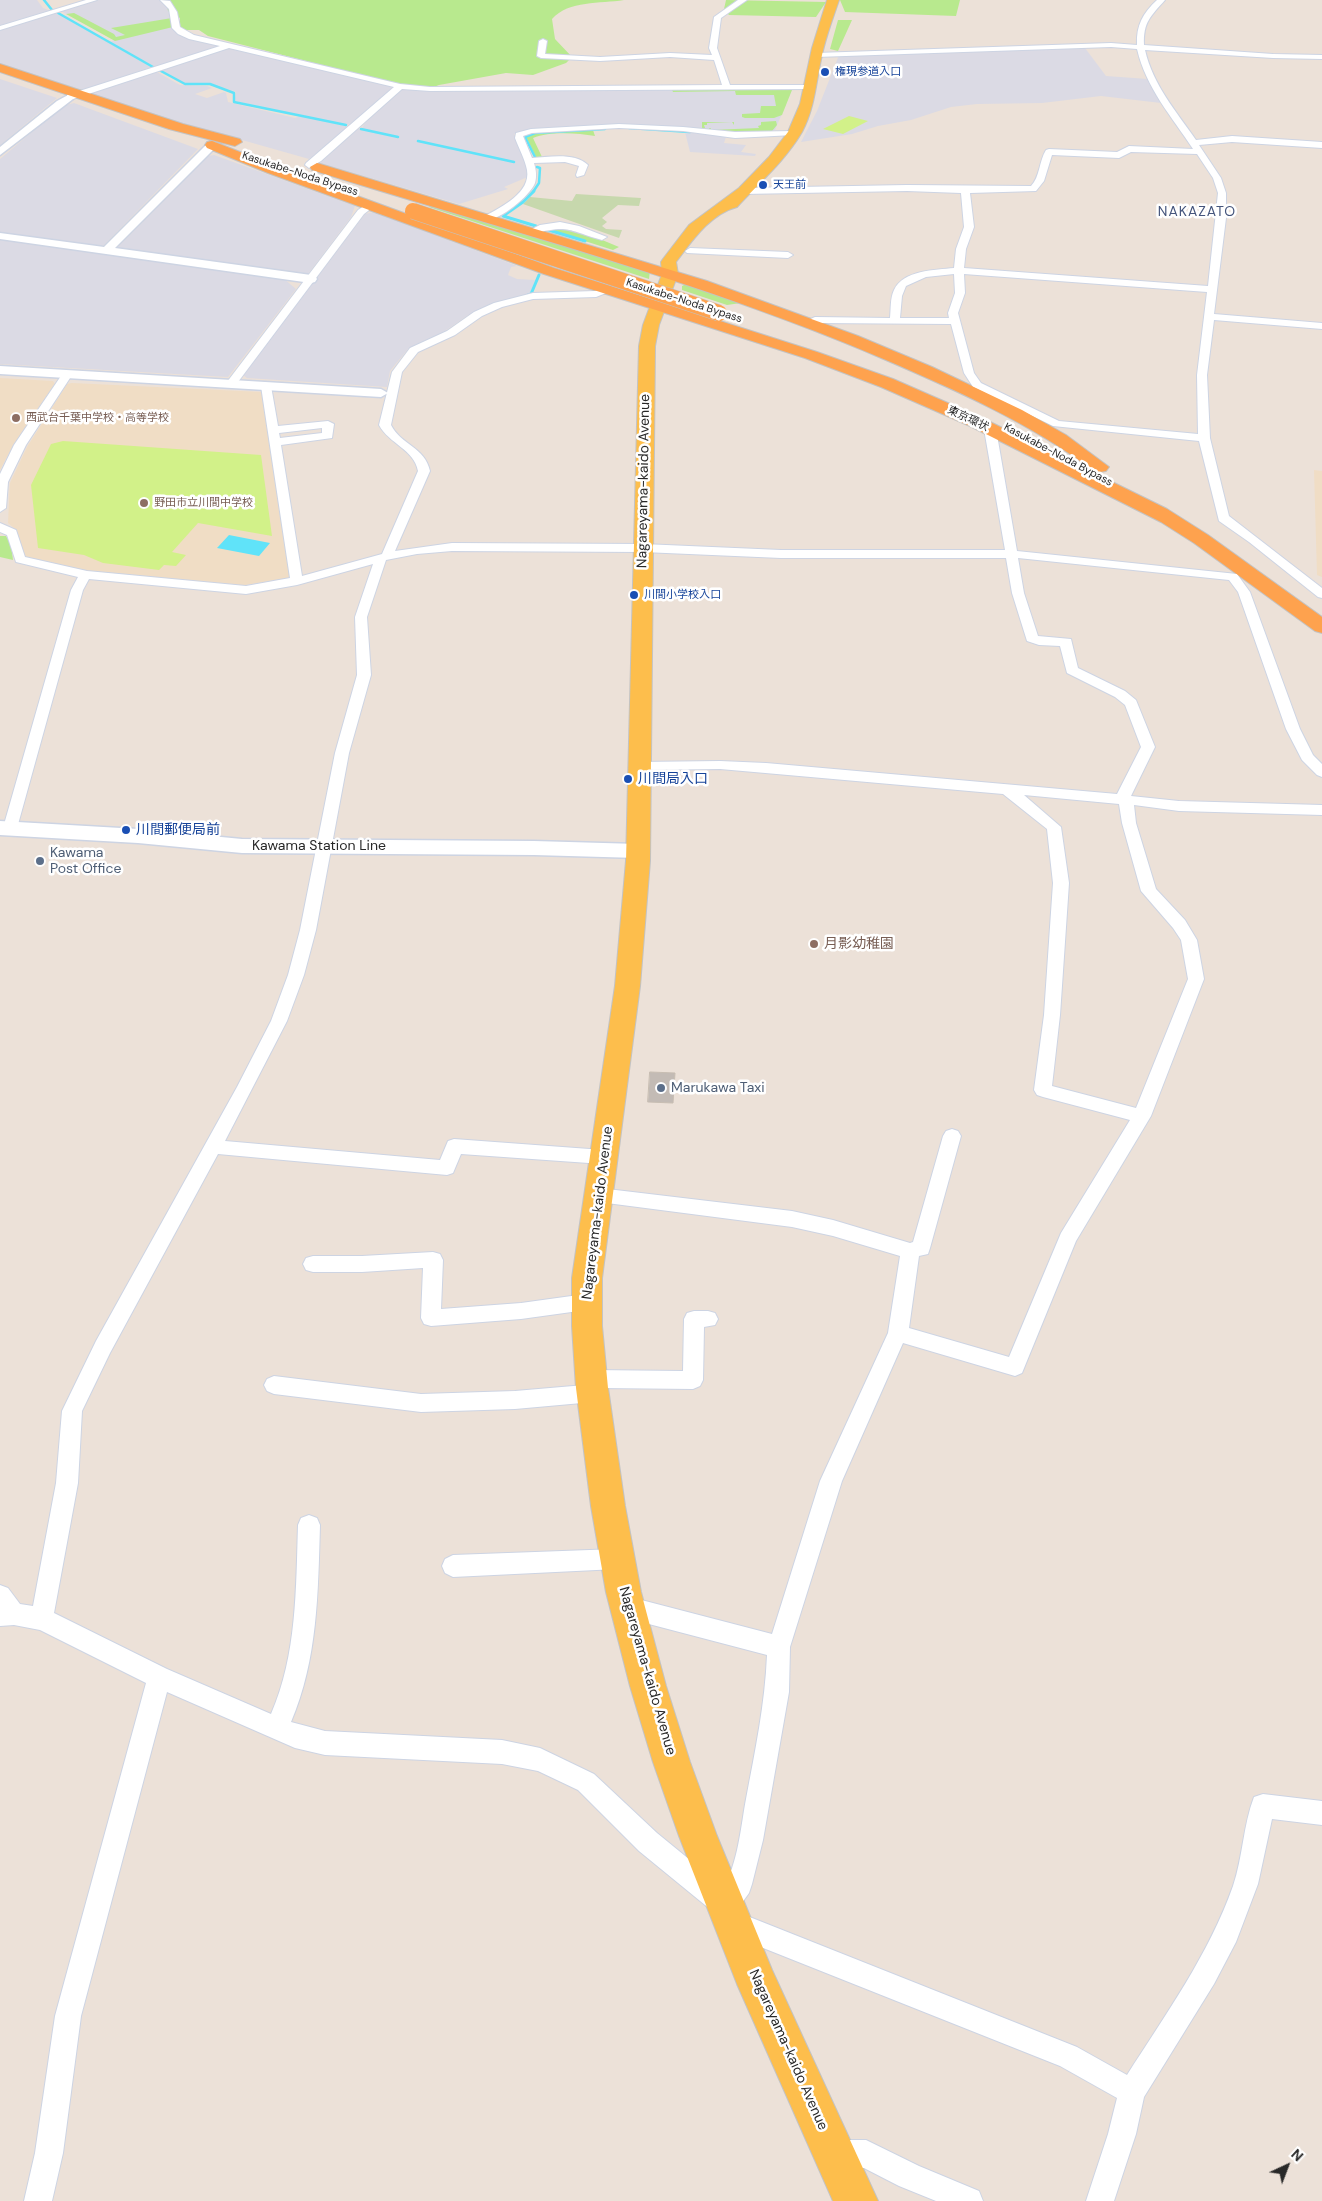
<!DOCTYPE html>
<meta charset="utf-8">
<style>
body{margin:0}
#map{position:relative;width:1322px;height:2201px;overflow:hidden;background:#ece1d8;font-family:"DM Sans",sans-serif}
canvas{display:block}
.north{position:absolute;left:1262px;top:2141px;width:50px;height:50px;-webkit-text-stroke:4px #fff;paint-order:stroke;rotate:43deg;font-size:14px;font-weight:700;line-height:20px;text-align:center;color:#282828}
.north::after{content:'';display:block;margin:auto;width:18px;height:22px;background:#282828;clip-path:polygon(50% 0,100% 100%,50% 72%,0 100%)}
</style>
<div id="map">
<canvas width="1322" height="2201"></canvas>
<div class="north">N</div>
</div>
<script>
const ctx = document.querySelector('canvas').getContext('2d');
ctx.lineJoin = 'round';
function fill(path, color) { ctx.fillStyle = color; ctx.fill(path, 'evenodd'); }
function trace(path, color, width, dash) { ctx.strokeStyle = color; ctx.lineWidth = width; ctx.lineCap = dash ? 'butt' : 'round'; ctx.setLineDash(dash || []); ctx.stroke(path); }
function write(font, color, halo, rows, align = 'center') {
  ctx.font = font + ' "DM Sans","Noto Sans JP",sans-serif'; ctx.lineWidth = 5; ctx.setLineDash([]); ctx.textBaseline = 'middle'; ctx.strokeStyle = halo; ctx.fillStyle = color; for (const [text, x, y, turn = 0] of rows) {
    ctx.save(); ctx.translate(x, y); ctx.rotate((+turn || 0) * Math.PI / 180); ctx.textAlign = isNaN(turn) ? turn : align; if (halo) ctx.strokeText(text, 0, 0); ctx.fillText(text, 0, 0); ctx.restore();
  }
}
fill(new Path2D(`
 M0,0H37L43,8L51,11L0,27Z
 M98,0H161L169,6L175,30L222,46L155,67L110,42L114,40L61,11Z
 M56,13L151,67L88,89H79L0,64V30Z
 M228,48L388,85L392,88L358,119L347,125L235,101L236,92L210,83L185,84L160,70Z
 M1085,48L1106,76L1148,79L1161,103L1101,96L1042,103L977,104L951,107L911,120L878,126L852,134L801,142L817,111L839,55Z
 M155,71L180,85L207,86L212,88L195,94L207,98L224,92L226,93L228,102L295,118L301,116L346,126L348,128L309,159L175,121L91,94L92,92Z
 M0,79L57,98L0,145Z
 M786,88L792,90L775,130L768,132L735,134L619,125L527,130L514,134L530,176L504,187L508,189L459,204L320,163L355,130L362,128L367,120L401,90L406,89L438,91Z
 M74,103L198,149L104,245L97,247L0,233V159L63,106Z
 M685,132L726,137L724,143L746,145L741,152L756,154L755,156L690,152Z
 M214,155L355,206L351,217L308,274L302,275L121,250L118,247L208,156Z
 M374,212L517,266L511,267L508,275L517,279L535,280L530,294L486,307L468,315L442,333L408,349L390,371L387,387L247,378L243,375L365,214Z
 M0,239L283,278L296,289L228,377L0,364Z`), '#dbdae4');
fill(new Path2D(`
 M0,378L53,381L55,384L9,453L0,470Z
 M72,383L262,392L291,578L239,586L91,572L23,557L14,528L8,523L10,483L27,447L67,384Z
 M1314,470L1322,471V577L1317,575Z`), '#f0ddc5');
fill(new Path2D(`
 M166,0H624C600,4 569,0 552,19L555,39L572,57L566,63L533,75L506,73L439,85L434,87L412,88L208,36L199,30H183L180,27V18L168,11Z
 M726,0L826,2L816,17L729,15L724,9Z
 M840,0H960L956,16L845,12Z
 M74,13L114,34L116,37L125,35L111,28L172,18L173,27L115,41L66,14Z
 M838,20H852L838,51L830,49Z
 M786,88L792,90L782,115L774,118H745L742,117V114L760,113L761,106H776L774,95H736L735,91L673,92L672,90H643Z
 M776,121L777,125L772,131L768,132L735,134L709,131V128H702V122H734V125L732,122L707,123V125H704L705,128H711V130L759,128L758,126L761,125V122Z
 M593,130L595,136C577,133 550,131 533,138L542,157L564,159H537L526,137L535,133Z
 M431,205L650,270L649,279L429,207Z
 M554,225L595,237L619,247L613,250L544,228Z
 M688,283L741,303L727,305L682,290V286Z
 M0,536H6L11,545L13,560L0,557Z`), '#b8e98e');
fill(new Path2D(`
 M576,194L641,198L639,206L618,205L602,218L607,222L602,226L606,229L622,230L619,238L523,204L530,197L572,201Z`), '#c7d8ad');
fill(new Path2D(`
 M849,116L868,121L843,134L823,129Z
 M63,441L261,455L272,536L198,523L172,552L186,555L176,566L164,565L159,570L103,563L84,555L38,548L31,485L51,444Z`), '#d2f189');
fill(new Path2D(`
 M229,535L270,543L259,556L217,548Z`), '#60e3f9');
trace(new Path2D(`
 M44,0L52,10
 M58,13L153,67
 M159,70L185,84H210L234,93V102L346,125
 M629,128L690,132
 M361,129L398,137
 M418,141L514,162
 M536,159L525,137L535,133L605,129
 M533,192L539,183L540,168L537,167`), '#60e3f9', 2.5);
trace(new Path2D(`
 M534,191L523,202L503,216L536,226
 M545,229L585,241
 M526,296L531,294L539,275`), '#60e3f9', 3);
const building = new Path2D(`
 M650,1072L675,1073L673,1103L648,1102Z`);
fill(building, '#c3bbb5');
trace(building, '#c7bdb2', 1);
const minor = new Path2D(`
 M86,0H97L0,30V26Z
 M160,0L170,1L177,12L180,27L194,35L400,84L430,87L722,85L714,60L670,57L600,61L541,58L537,56L539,41L543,39L547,41L545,54L600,57L670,53L712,55L709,48L714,17L738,0H747L721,18L717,48L730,85H811L815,87L811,89L430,91L402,89L321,161L309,168L305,165L306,163L394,87L229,48L73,99H67V95L220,46L189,39L178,34L172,28L169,9Z
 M1157,0H1165C1151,16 1143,22 1144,45L1273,54L1322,55V59L1273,58L1145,50C1153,85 1176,111 1196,140L1232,136L1322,142V148L1232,142L1199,145L1221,178L1226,193V218L1214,314L1322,323V329L1214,320L1207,375L1210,438L1229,516L1322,588V598L1318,597L1249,542L1219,521L1199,441L1053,426L973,387L964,373L951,324L817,323L810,326L806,325V321L815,317L890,318C891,309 890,298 894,290C903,270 935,270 954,268L956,249L964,227L961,193L907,191L743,194L739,191L743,188L907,185L1031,186C1040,177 1039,161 1046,150L1049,149L1117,152L1129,146L1193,149C1172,117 1146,88 1137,49L1111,47L816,57L812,55L816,53L1111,43L1137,45C1136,25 1143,13 1157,0ZM1131,152L1197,154L1213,178L1218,193L1208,286L964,268L966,249L974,227L970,193L1036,191L1044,181L1052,155L1119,158ZM954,274L955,293L948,313L949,318H900L902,296L906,286L926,277ZM964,274L1207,292L1197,375L1198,434L1059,421L981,383L974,373L958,313L965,293Z
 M619,124L683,127L735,132L794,131L798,133L794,135L735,138L683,131L619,128L532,133L523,136L532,158C549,157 575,152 588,165L584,175L577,177L576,175L579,166L565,162L534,163C536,170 537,176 535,183C530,196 498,222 485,220V216C501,207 531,193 527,170C525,159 519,149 515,138L516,133L531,129Z
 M370,202L373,203V207L364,214L235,386H227L226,384L227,382L358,210Z
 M560,222L579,226L607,237L602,240C568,231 570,224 533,234L528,231L540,225Z
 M690,248L788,252L793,255L788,258L687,253L685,251Z
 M606,288L611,291L596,297L533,299L502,307L482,316L455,335L418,352L402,372L391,425C401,445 425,447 430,471L395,551L452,543L643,544L781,550H1005L984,429L990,426L996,429L1017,551L1237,574L1250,592L1300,729L1313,755L1322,764V777L1317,775L1302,760L1286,729L1238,592L1229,580L1018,558L1024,593L1038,636L1071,639L1078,668L1125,691L1136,700L1155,747L1131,796L1179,801L1322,805V815L1179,811L1134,805L1136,823L1156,889L1185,920L1197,940L1204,979L1151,1116L1076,1241L1022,1373L1015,1376L903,1343L842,1481L790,1647L789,1692L763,1840L752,1884L749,1893L734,1914L737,1912L1077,2047L1127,2075C1166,2014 1209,1954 1233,1886C1243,1857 1243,1825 1254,1797L1263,1794L1322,1801V1825L1272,1819L1258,1884L1236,1942L1214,1984L1144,2097L1136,2134L1114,2201H1086L1108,2134L1117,2098L1060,2066L728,1934L724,1925L728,1916L725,1918L716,1914L639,1851L578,1790L538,1771L502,1764L325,1755L295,1748L167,1692L81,2016L63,2153L52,2201H24L35,2153L55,2016L146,1683L40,1630L14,1625L0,1626V1585L8,1588L20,1604L33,1606L56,1483L62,1411L96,1341L237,1087L271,1021L288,975L300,930L335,753L357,675L355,617L373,564L297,585L246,594L89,579L83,590L17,828L15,831H5L3,828L71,590L78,577L16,562L7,535L0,532V523L16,530L25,557L87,571L246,586L290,578L261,386L266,383L271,386L278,426L328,421L334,424L332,438L281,445L302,576L382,554L418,471C414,449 389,444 379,425L392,372L410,348L447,331L474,312L494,303L533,293L595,291ZM322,428V433L280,438L279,433ZM452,551L643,552L781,558H1006L1012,593L1027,641L1039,645L1060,646L1067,673L1115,697L1125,705L1141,747L1117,794L766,763L720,761L639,762L634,763L632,766L634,769L639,770L720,769L1003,794L1047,829L1053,883L1044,1015L1034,1090L1037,1095L1043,1097L1130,1120L1061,1233L1009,1357L909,1328L919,1256L928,1254L930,1248L961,1136L958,1131L952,1129L946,1131L943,1136L913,1242L910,1243L833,1220L792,1211L599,1188L592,1190L590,1195L592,1200L599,1202L792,1227L833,1236L900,1256L888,1333L820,1481L772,1634L626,1596L618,1599L615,1607L618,1615L626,1618L767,1655C765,1704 755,1751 746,1799C741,1825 738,1865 723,1887L657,1833L594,1774L540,1748L502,1740L325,1731L291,1722C318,1659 318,1592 320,1525L317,1518L309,1515L301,1518L298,1525C296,1588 297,1655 271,1714L167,1669L54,1613L78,1483L82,1411L110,1353L218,1154L447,1175L453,1173L461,1154L603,1164L609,1162L612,1157L609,1152L603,1150L454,1139L448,1141L440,1160L225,1141L287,1021L304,975L316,930L349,753L371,675L367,617L386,560L417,554ZM1024,795L1119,804L1122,823L1141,891L1173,928L1181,940L1188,979L1136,1108L1052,1086L1060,1015L1069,883L1061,827Z
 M67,372L72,375L26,445L8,482L6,508L0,512V474L14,445L63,373Z
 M433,1252L440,1254L443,1260L441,1309L521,1303L586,1294L593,1296L596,1302L593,1308L586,1310L521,1319L431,1326L424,1324L421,1318L423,1268L362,1272H313L306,1270L303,1264L306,1258L313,1256H362Z
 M694,1311H708L715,1313L718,1319L715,1325L704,1327L703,1380L700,1386L693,1389L601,1388L603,1393L600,1399L593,1402L515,1409L421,1412L274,1394L267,1391L264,1385L267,1379L274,1376L421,1394L515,1391L585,1385L582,1379L585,1373L592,1370L683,1371L684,1319L687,1313Z
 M617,1549L625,1552L628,1559L625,1566L617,1569L453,1577L445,1573L442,1566L445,1559L453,1555Z
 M835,2140H866L919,2166L979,2191L983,2201H936L899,2186L864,2168H835L825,2164L821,2154L825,2144Z`);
const tertiary = new Path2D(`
 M70,94L75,97L73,99L0,155V147L57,101Z
 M212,142L216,143V147L115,248L311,275L315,276L317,279L315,282L311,283L0,239V233L104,247L208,143Z
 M0,366L381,389L388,393L381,397L0,374Z`);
const secondary = new Path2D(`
 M0,821L138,829L242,839L534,841L638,844L646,846L649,851L646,856L638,858L534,855L242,853L138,843L0,835Z`);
const primary = new Path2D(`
 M827,0H839C833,18 826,36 822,55C816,81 815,108 802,132C785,161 759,183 737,207C710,214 692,241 676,262L678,274L659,325L655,346L650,861L640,986L602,1278V1326L608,1388L625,1506L641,1592L666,1686L690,1762L717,1836L772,1970L878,2201H833L737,1984L679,1836L653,1762L630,1686L606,1592L591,1506L576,1388L572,1326V1278L615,986L626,861L639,346L643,325L662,274L661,262L663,259L689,225L739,188L769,157L788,132L800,104L812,48Z`);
const trunk = new Path2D(`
 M0,64L183,124L240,139L242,142L235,146L169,129L0,72Z
 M212,141L278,167L554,268L817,352L893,379L982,418L1167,509L1208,535L1322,617V633L1315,631L1194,543L1161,522L970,426L881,387L805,358L544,274L268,173L207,148L205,145L207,142Z
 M317,163L707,281L858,336L932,367L1022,410L1066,435L1109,467L1106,471L1100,472L1094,471C1030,423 958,391 886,360C700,280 504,230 312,170L310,167Z`);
trace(minor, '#cdd4e3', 2);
trace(tertiary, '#cdd4e3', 3);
trace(secondary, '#cdd4e3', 3);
trace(primary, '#c3c3c3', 2);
trace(trunk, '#c3c3c3', 2);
fill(minor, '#fff');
fill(tertiary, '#fff');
fill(secondary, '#fff');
fill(primary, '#fdbe4c');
fill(trunk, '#fea24e');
const trunkBridge = new Path2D(`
 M413,211L719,313`);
trace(trunkBridge, '#c3c3c3', 17, []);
trace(trunkBridge, '#fea24e', 16);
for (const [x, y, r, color] of [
 [825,72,5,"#1a4fb4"],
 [763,185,5,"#1a4fb4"],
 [16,418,5,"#8d6e63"],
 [144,503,5,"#8d6e63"],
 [634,595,5,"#1a4fb4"],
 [628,779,5,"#1a4fb4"],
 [126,830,5,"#1a4fb4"],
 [40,861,5,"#5c6f8a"],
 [814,944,5,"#8d6e63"],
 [661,1088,5,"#5c6f8a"]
]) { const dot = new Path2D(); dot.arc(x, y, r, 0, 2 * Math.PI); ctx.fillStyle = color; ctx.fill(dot); trace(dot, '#fff', 2); }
write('11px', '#164399', '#fff', [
 ["権現参道入口",835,72],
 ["天王前",773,185],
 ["川間小学校入口",644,595]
], 'left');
write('11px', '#282828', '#fff', [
 ["Kasukabe-Noda Bypass",300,174,18],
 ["Kasukabe-Noda Bypass",684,301,18],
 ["東京環状",968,419,25],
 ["Kasukabe-Noda Bypass",1058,455,28]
]);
write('11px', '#785e54', '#fff', [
 ["西武台千葉中学校・高等学校",26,418],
 ["野田市立川間中学校",154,503]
], 'left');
ctx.letterSpacing = '1px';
write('14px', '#45557c', '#fff', [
 ["NAKAZATO",1197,212]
]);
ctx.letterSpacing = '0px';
write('14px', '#282828', '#fff', [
 ["Nagareyama-kaido Avenue",644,481,-89],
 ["Kawama Station Line",319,846],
 ["Nagareyama-kaido Avenue",598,1213,-83],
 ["Nagareyama-kaido Avenue",647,1671,74],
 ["Nagareyama-kaido Avenue",788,2050,66]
]);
write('14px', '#164399', '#fff', [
 ["川間局入口",638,779],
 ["川間郵便局前",136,830]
], 'left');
write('14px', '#4e5e75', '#fff', [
 ["Kawama",50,853],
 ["Post Office",50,869],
 ["Marukawa Taxi",671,1088]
], 'left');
write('14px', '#785e54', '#fff', [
 ["月影幼稚園",824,944]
], 'left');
</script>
